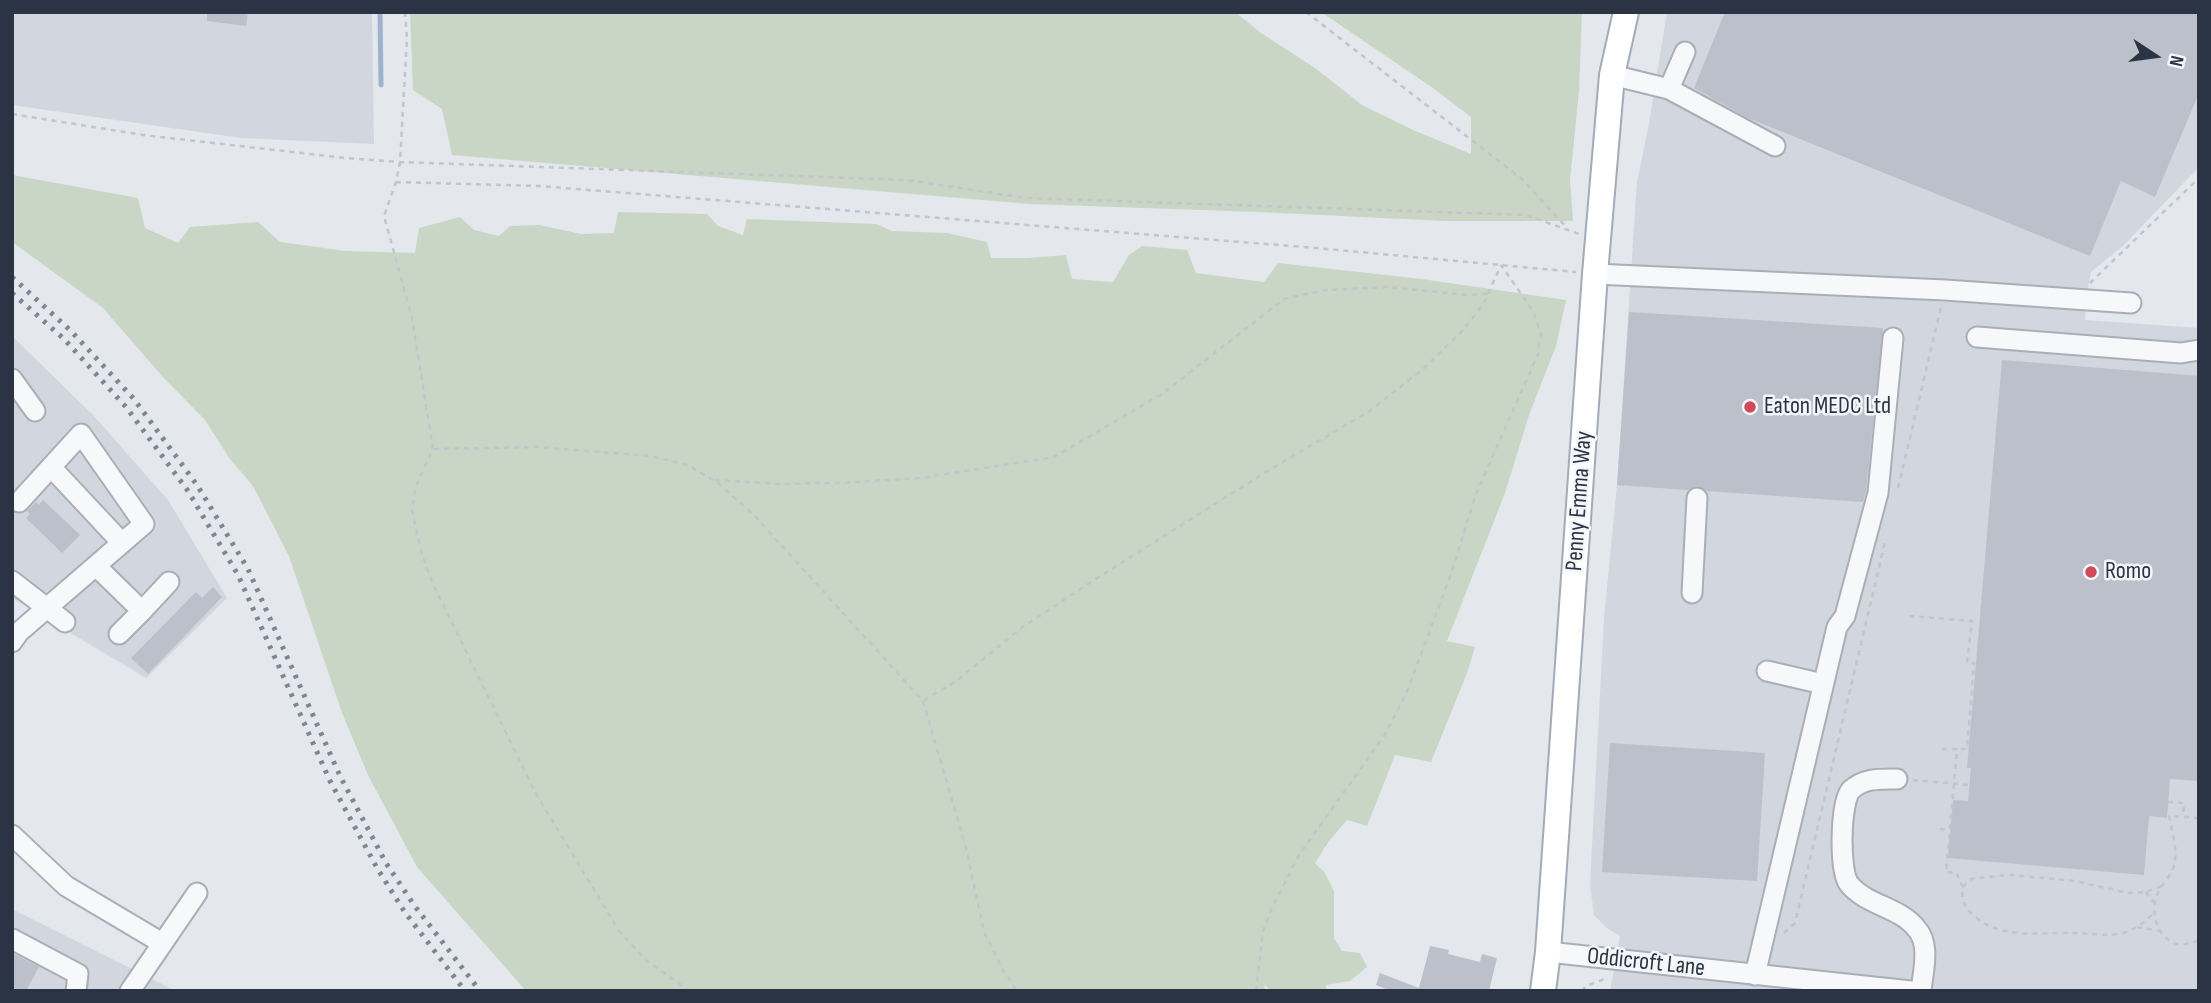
<!DOCTYPE html>
<style>
body{margin:0}
#map{position:relative;width:2211px;height:1003px;overflow:hidden;background:#e4e7ec;font-family:"Sofia Sans Condensed",sans-serif}
canvas{display:block}
.frame{position:absolute;inset:0;border:14px solid #2b3445;pointer-events:none}
.north{position:absolute;left:2120px;top:21px;width:70px;height:70px;-webkit-text-stroke:5px #f4f6f9;paint-order:stroke;rotate:103deg;font-size:19px;font-weight:700;line-height:28px;text-align:center;color:#2b3445}
.north::after{content:'';display:block;margin:auto;width:24px;height:32px;background:#2b3445;clip-path:polygon(50% 0,100% 100%,50% 72%,0 100%)}
</style>
<div id="map">
<canvas width="2211" height="1003"></canvas>
<div class="frame"></div>
<div class="north">N</div>
</div>
<script>
const ctx = document.querySelector('canvas').getContext('2d');
ctx.lineJoin = 'round';
function fill(path, color) { ctx.fillStyle = color; ctx.fill(path, 'evenodd'); }
function trace(path, color, width, dash) { ctx.strokeStyle = color; ctx.lineWidth = width; ctx.lineCap = dash ? 'butt' : 'round'; ctx.setLineDash(dash || []); ctx.stroke(path); }
function write(font, color, halo, rows, align = 'center') {
  ctx.font = font + ' "Sofia Sans Condensed",sans-serif'; ctx.lineWidth = 5; ctx.setLineDash([]); ctx.textBaseline = 'middle'; ctx.strokeStyle = halo; ctx.fillStyle = color; for (const [text, x, y, turn = 0] of rows) {
    ctx.save(); ctx.translate(x, y); ctx.rotate((+turn || 0) * Math.PI / 180); ctx.textAlign = isNaN(turn) ? turn : align; if (halo) ctx.strokeText(text, 0, 0); ctx.fillText(text, 0, 0); ctx.restore();
  }
}
fill(new Path2D(`
 M12,12H372L374,144L241,138L12,105Z
 M1667,12H2199V167L2123,246L2091,272L2087,292L2085,320L2199,328V991H1610L1620,936L1608,929L1594,915L1590,884L1604,618L1617,485L1637,182L1649,124Z
 M12,336L94,416L168,500L227,598L146,678L12,598Z
 M12,909L162,984L175,991H12Z`), '#d2d6de');
fill(new Path2D(`
 M410,12H1235L1261,33L1315,68L1362,105L1413,130L1471,154V117L1433,88L1321,12H1582L1579,91L1570,180L1573,221H1446L1258,212L1030,204L452,155L442,109L413,90Z
 M12,175L138,198L145,228L178,243L190,227L258,222L280,242L346,251L415,253L419,228L460,217L474,230L499,236L510,226L539,225L581,234L614,233L618,212L707,214L718,226L743,235L747,219L876,224L892,231L947,233L987,242L991,258H1027L1066,255L1072,279L1113,282L1129,255L1142,246L1187,250L1196,273L1264,282L1278,263L1422,279L1566,300L1556,346L1529,415L1505,493L1447,641L1475,647L1467,673L1431,762L1395,755L1367,826L1347,820L1329,841L1315,863L1325,873L1334,891V938L1342,951L1360,953L1367,967L1350,981L1326,985V991H1271L1265,985L1264,991H526L417,867L368,775L342,713L289,556L253,486L230,459L205,420L162,376L103,308L12,242Z`), '#c9d6c5');
trace(new Path2D(`
 M380,12L381,85`), '#9fb4cc', 5);
fill(new Path2D(`
 M207,12H248L246,26L207,21Z
 M1725,12H2199V93L2155,197L2121,181L2090,256L1748,118L1694,88Z
 M1629,312L1883,328L1866,491L1863,502L1707,491L1698,486L1688,490L1617,485Z
 M2002,360L2199,376V781L2170,779L2167,818L2149,816L2144,875L1948,858L1953,800L1968,801L1971,768H1967Z
 M43,500L80,535L62,553L26,518L30,514L27,511L36,502L39,505Z
 M213,587L222,597L148,674L131,658L196,592L202,598Z
 M1610,743L1765,753L1757,881L1602,872Z
 M1430,946L1449,950L1448,954L1480,962L1482,954L1497,958L1489,991H1391L1376,985L1380,973L1419,988Z
 M12,953L39,967L26,991H12Z`), '#bbc0ca');
const minor = new Path2D(`
 M1612,75L1669,89L1775,146
 M1669,89L1685,52
 M1595,274L1945,290L2131,303
 M1977,337L2181,353L2199,350
 M12,379L35,411
 M51,467L122,543
 M96,566L142,611L119,634
 M12,581L65,622
 M1692,593L1697,498
 M142,611L169,582
 M12,642L19,632L144,524L81,434L19,502
 M1767,671L1823,684
 M1897,779C1880,779 1864,778 1851,790C1840,802 1839,871 1849,884C1866,905 1899,907 1916,928C1931,944 1923,971 1921,991
 M12,835L66,886L162,943
 M12,939L78,974L76,991
 M1548,952L1911,991
 M1755,975L1837,627L1845,616L1878,493L1893,338
 M130,991L197,893`);
const major = new Path2D(`
 M1543,991L1548,952L1595,274L1612,75L1626,12`);
trace(minor, '#a9aeb7', 23);
trace(major, '#a3abb8', 28);
trace(new Path2D(`
 M405,12L407,38L400,162L396,182L384,216L412,318L433,449L416,486L412,511L422,554L432,582L535,792L619,931L647,961L690,991
 M1306,12L1522,179L1567,228
 M12,114L143,135L345,158L400,162L907,180L1026,198L1526,215L1579,234
 M396,182L539,186L1316,248L1576,272
 M2090,283L2199,178
 M434,449L539,447L650,456L688,465L718,483L753,514L923,701L966,848L984,932L1003,970L1017,991
 M715,480L780,484L839,483L921,478L1054,457L1162,394L1284,299L1325,290L1387,287L1467,295L1487,294
 M1898,488L1941,307
 M1909,616L1972,621L1967,663H1974L1967,749H1959
 M924,700L955,682L1020,629L1097,578L1266,472L1368,412L1422,370L1461,332L1483,305L1501,265
 M1942,749H1957L1946,872L1957,873L1959,881L1963,887C1961,896 1963,905 1970,912C1998,941 2038,932 2074,933C2090,933 2108,937 2123,933C2135,929 2146,922 2154,912
 M1913,780L1969,785
 M2168,802L2184,803L2183,815
 M2199,818L2169,816C2172,832 2178,848 2174,865C2172,876 2159,886 2156,898C2151,915 2158,939 2177,944C2183,946 2192,942 2199,941
 M1940,829L1950,830
 M1963,887L1969,880L1975,878L2012,875L2074,881L2129,893L2146,892L2162,886
 M2146,892L2154,903
 M2137,927L2160,931
 M1784,933L1795,923L1885,542
 M1256,991L1263,931L1272,908L1299,855L1384,736L1406,694L1451,574L1476,494L1538,354L1541,335L1533,311L1501,265
 M1582,991L1586,986L1607,978`), '#c2c5cb', 2.5, [5, 5]);
trace(minor, '#f7f8fa', 19);
trace(major, '#fff', 24);
trace(new Path2D(`
 M12,277L71,331L134,399L197,485L248,569L340,776L386,863L414,905L480,991
 M12,293L64,339L126,407L188,491L238,575L330,781L377,868L404,911L465,991`), '#7d8696', 5, [3.5, 7]);
for (const [x, y, r, color] of [
 [1750,407,7,"#d1495b"],
 [2091,572,7,"#d1495b"]
]) { const dot = new Path2D(); dot.arc(x, y, r, 0, 2 * Math.PI); ctx.fillStyle = color; ctx.fill(dot); trace(dot, '#f4f6f9', 2.5); }
write('24px', '#2b3445', '#f4f6f9', [
 ["Eaton MEDC Ltd",1764,407],
 ["Romo",2105,572]
], 'left');
write('24px', '#2b3445', '#f4f6f9', [
 ["Penny Emma Way",1580,501,-86],
 ["Oddicroft Lane",1646,963,6]
]);
</script>
